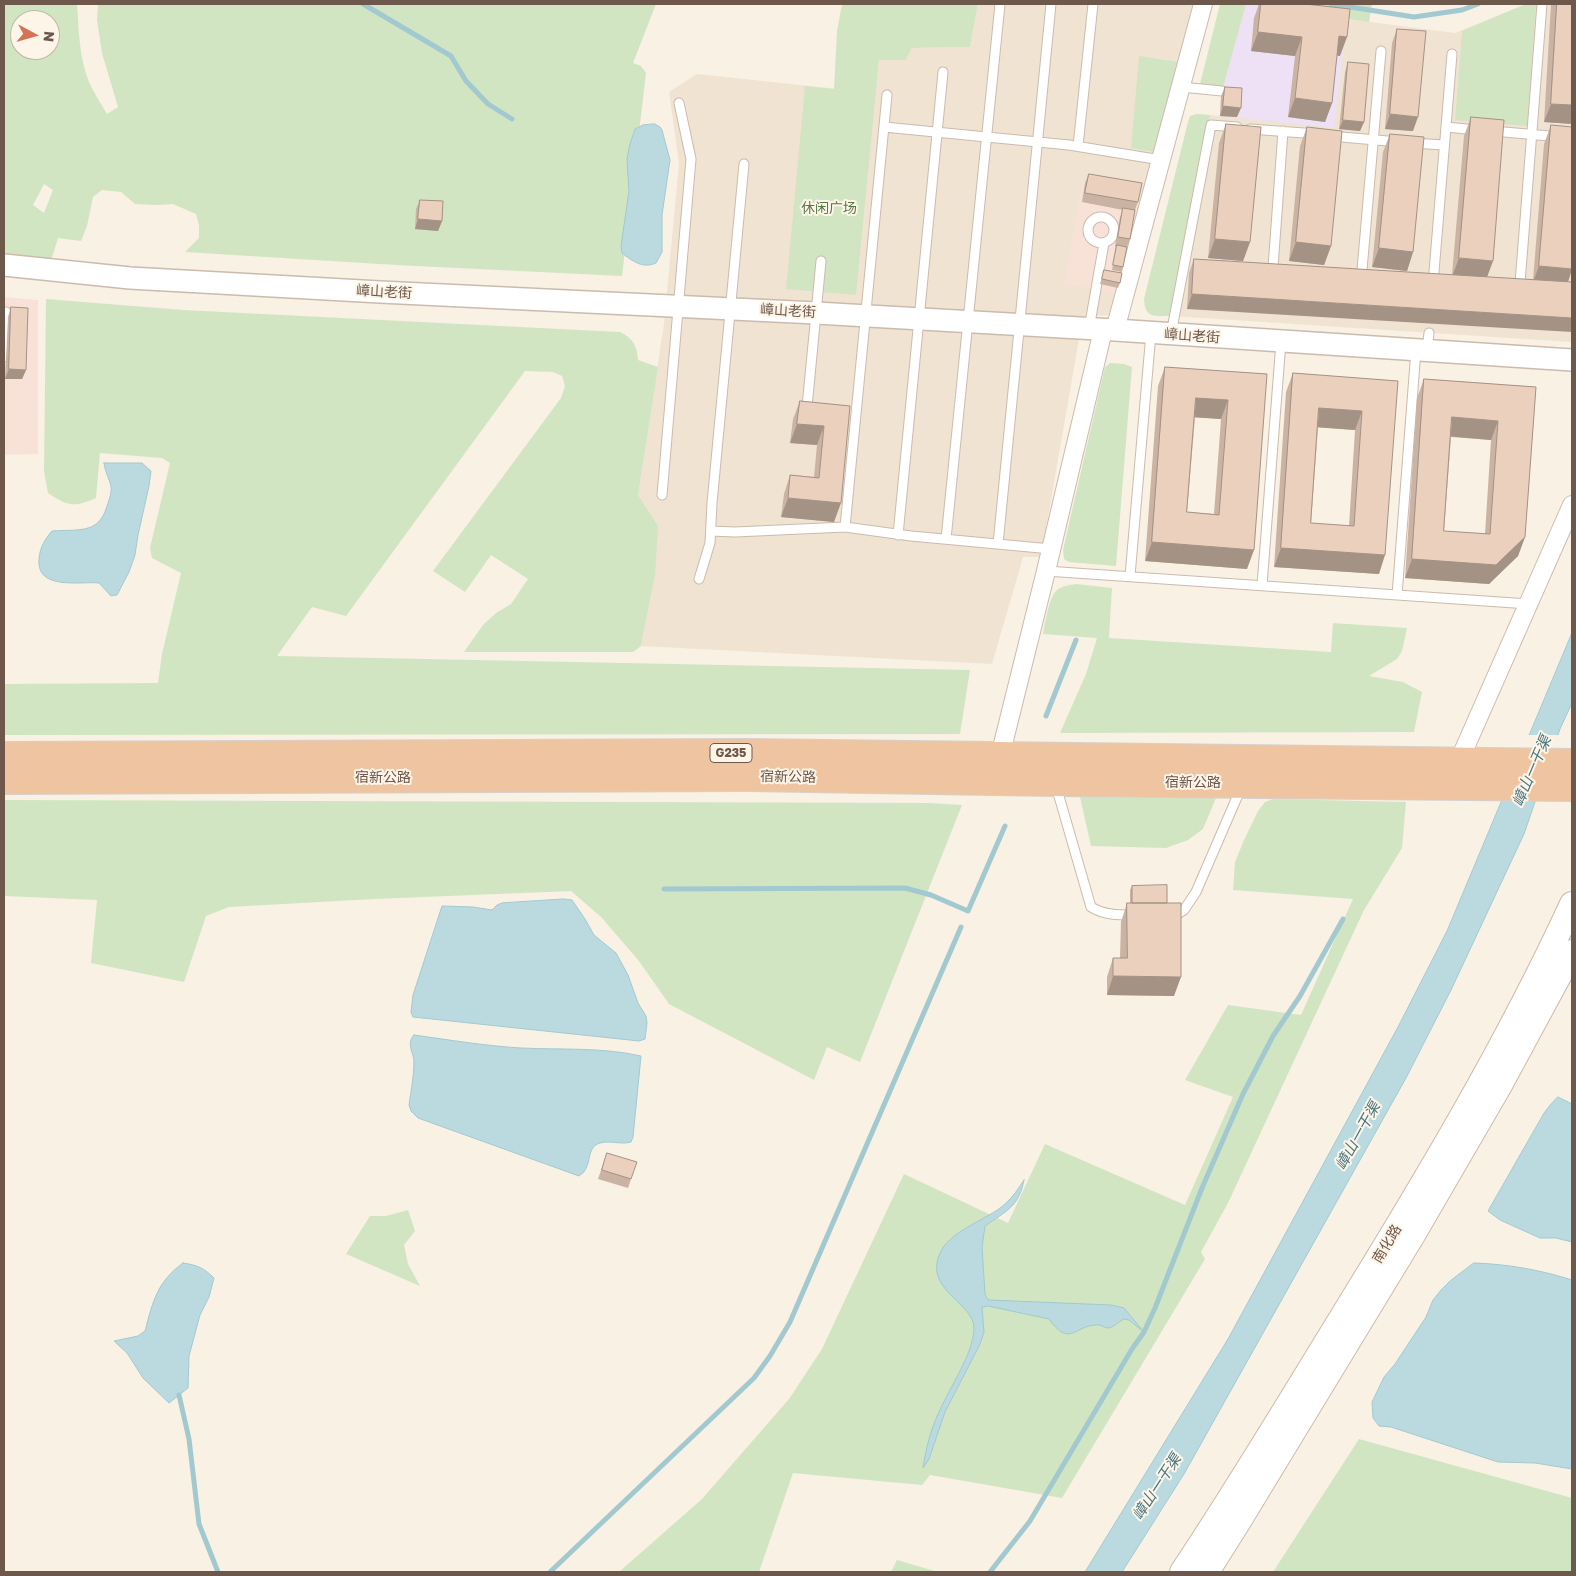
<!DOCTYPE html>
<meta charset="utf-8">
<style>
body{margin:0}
#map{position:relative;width:1576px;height:1576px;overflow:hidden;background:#f9f1e3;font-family:"Golos Text",sans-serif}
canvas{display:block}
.frame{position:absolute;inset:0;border:5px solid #6e584c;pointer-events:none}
.north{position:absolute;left:10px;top:10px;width:50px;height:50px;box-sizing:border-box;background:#fdf5e8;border:1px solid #c4b6aa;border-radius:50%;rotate:96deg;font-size:14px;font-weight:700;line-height:20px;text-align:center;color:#6e584c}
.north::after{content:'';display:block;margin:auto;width:18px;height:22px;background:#d67355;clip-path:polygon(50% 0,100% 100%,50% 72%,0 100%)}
</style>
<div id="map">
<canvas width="1576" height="1576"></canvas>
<div class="frame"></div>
<div class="north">N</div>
</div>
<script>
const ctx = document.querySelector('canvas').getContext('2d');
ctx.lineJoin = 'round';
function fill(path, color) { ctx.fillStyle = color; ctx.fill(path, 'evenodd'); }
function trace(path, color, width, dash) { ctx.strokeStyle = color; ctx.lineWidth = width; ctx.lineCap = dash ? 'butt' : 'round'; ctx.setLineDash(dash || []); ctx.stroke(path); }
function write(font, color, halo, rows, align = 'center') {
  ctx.font = font + ' "Golos Text","Noto Sans SC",sans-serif'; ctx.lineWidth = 4; ctx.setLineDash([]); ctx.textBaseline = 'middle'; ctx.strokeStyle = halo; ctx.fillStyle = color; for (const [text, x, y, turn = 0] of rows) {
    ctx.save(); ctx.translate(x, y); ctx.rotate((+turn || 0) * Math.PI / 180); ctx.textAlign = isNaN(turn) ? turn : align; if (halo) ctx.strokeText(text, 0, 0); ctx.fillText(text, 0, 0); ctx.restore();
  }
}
fill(new Path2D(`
 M978,4H1193L1113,315L1083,316L1041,557H1023L992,664L641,646L655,576L638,495L664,324L679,163L669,92L697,74L875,93L879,60H906L912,48L970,47Z
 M1526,4H1572V342L1171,316L1210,115L1220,116L1347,19L1455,33Z`), '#f0e3d2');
fill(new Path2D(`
 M1083,182L1141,192L1122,294L1064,283Z
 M4,297L38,300V454L4,455Z`), '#f8e2d8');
fill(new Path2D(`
 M1246,4L1347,19L1334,128L1220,116L1224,77Z`), '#eee0f5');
fill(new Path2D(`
 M4,4H77C79,31 79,57 89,82C94,93 101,104 107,114L118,107L102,53L97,20L98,4H656L633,63L641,66L646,73L622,276L396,265L185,252L199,238V225L196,214L173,204L157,205L135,204L121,192L102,190L93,197L87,226L81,241L58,238L51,261L4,255ZM20,20H50V50H20ZM44,184L53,190L44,213L33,205Z
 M842,4H978L970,47L912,48L906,60H879L856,295L786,289L805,86L834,89L837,31Z
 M1220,4H1372L1369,22L1246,4L1223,87L1200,84Z
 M1526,4H1536L1527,126L1455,120L1462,31Z
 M1139,56L1178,62L1155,152L1131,148Z
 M1197,114L1210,115L1171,316C1155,316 1145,319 1144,299L1188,122L1190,116Z
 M46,299L183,310L620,332C633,338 637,346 638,360L658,367L638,495L658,526L655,576L641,646L633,652H464L483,625L496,613L511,604L528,579L491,555L465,592L433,571L561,398L565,386L562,376L553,372L525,371L346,616L312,607L277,656L970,670L960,734L4,735V684L158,683L162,654L181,573L152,558L150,548L170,463L162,458L100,453L96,498C73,508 68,506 48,493L44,471Z
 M1110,363L1124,364L1132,367L1116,566L1069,562L1064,559L1063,550L1105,367Z
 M1076,584L1112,588L1109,638L1331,652L1333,623L1407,628L1402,651L1397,659L1369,676L1403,682L1422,692L1414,732L1060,733L1086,674L1097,638L1043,634C1045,623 1049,598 1056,591C1061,586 1070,585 1076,584Z
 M1080,797L1216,798L1203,829L1188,840L1166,848L1091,846Z
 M1273,799L1406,802L1402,848L1364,910L1228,1203L1201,1252L1205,1259L1062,1498L930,1475L922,1485L793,1473L759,1572H619L702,1499L789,1399L822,1349L904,1174L1008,1223L1045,1144L1185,1205L1233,1097L1185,1080L1228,1005L1301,1015L1353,899L1233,890L1235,862L1244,840L1258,811L1265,802Z
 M4,800L930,803L962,805L860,1062L827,1047L814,1080L669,1004L639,961L601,917L571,891L374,899L229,907L206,916L184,982L91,963L97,900L4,896Z
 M408,1210L415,1231L404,1245L408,1264L420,1286L346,1254L370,1216H386Z
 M1359,1439L1572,1498V1572H1273Z
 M897,1560L938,1572H891Z`), '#d1e5c3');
const water = new Path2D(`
 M655,124L660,127L662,130L670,160L662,215V252L656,263C643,269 632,261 622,253L621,246L629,191L627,159L630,144L635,129L643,125Z
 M104,463H142L151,471L149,486L138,535L135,555L129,572L117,595L111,596L99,583C81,581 36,591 39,559C40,547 45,539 52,531C77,529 99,535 107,506C109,500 112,492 111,486C109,478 105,472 104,463Z
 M1572,633V703L1560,729L1524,834L1451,990L1406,1078L1184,1474L1122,1572H1085L1228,1339L1398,1027L1447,931Z
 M564,899L572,900L585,919L594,935L616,953L628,975L638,1003L646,1016L647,1023L645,1039L639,1041L413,1017L411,1012L413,995L442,906L473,907L492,910L497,905L502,903Z
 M414,1035C450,1040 486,1046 521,1048C562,1050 601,1047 641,1056L633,1137L631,1142C621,1145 610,1140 600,1143C587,1147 591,1162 585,1170C584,1173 581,1174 579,1176L418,1118L411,1111L409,1105C411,1091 414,1076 414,1061C413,1051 406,1044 414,1035Z
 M1558,1097L1572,1104V1242L1556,1238H1540L1500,1220L1488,1211L1544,1113L1551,1104Z
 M1024,1180C1019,1207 1006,1211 985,1226L982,1247L985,1294L988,1300L1111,1305L1124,1308L1144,1332L1129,1320L1124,1319C1119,1321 1114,1328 1107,1328C1103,1327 1100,1324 1096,1325C1074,1326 1070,1348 1049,1319L988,1306L982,1307L984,1332L980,1344L945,1412L929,1459L923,1468C926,1448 931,1428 940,1410C950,1387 973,1354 974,1329C975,1302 921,1290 941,1251C953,1229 987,1220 1005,1204C1013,1197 1018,1189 1024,1180Z
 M183,1263C197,1265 204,1268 214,1278L209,1297L200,1315L189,1356L188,1388L169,1403L143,1378L127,1353L114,1341L138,1336L145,1331C153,1301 157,1282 183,1263Z
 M1474,1263C1507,1264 1541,1270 1572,1280V1469L1535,1463L1498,1462L1391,1427L1379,1426L1373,1418L1372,1402L1384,1377L1395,1364L1426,1317L1433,1300L1441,1290L1450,1281Z`);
fill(water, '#badae0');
trace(water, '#a2c9d0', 1);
fill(new Path2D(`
 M1527,735H1561L1538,799H1500Z`), '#f9f1e3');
trace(new Path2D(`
 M363,4L451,56L466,81L488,104L512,119
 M1331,4L1414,17L1462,10L1478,4
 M1046,716L1076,640
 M664,889L905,888L931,895L968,911L1005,826
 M179,1395L189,1439L199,1524L218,1572
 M550,1572L754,1378L770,1356L790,1322L961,927
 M990,1572L1030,1521L1132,1349L1144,1332L1155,1308L1202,1188L1243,1094L1273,1036L1300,996L1343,919`), '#a2c9d0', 5);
const service = new Path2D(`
 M1181,87L1222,91
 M884,127L1069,145L1161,160
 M1446,127L1477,130
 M1250,129L1317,134
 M1493,131L1572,138
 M1330,136L1399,142
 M1412,143L1444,145
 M1078,146L1093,4
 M1088 230a13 13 0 1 1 26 0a13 13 0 1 1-26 0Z
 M1273,267L1283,131
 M1362,270L1381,51
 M1520,283L1542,4
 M1433,284L1452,54
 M4,312H6L4,357
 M1089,329L1104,243
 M1171,334L1211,125L1237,127
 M1427,350L1429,333
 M807,407L821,261
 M662,495L691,159L679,103
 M845,527L887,95
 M711,531L735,532L845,527L911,536L1051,549
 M898,535L943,72
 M946,539L1000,4
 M998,544L1051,4
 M1046,571L1529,604
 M1130,576L1151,333
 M699,579L710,543L712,503L744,164
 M1262,585L1281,342
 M1397,595L1416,350
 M1056,786L1091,907C1104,915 1118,915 1133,915
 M1171,915H1176L1184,910L1196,892L1241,788`);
const minor = new Path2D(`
 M1115,330L1203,4
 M1000,756L1046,571L1103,330
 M1459,761L1572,505`);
const tertiary = new Path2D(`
 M4,265L130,278L380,292L816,313L1115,330L1572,360`);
const secondary = new Path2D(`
 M1182,1572C1238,1488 1290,1401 1343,1315C1425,1182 1506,1047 1572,904
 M1207,1572L1239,1521L1413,1235L1499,1087L1572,952`);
const trunk = new Path2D(`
 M4,756L746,753L1572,763
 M4,780L746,777L1055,782L1572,787`);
trace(service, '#cbbbae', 11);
trace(minor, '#cbbbae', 20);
trace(tertiary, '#cbbbae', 24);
trace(secondary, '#cdbbac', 26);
trace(trunk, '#d6d0cd', 30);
trace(service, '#fff', 9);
trace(minor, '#fff', 18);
trace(tertiary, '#fff', 21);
trace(secondary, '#fff', 24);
trace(trunk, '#efc4a1', 28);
fill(new Path2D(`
 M1259,4H1305L1340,56L1337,55L1332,103L1325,122L1288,117L1295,56L1251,51L1254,18Z
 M1551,4H1572V124L1544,122Z
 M1397,29L1413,131L1385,129L1392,43Z
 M1348,62L1364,122L1360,131L1339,129L1345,72Z
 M1225,87L1237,117L1220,116L1221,96Z
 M1471,117L1487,277L1533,280L1544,144L1551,125L1572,270L1568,282L1187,309L1189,273L1194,259L1452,275L1464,136Z
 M1226,124L1250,242L1243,261L1208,258L1219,143Z
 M1307,127L1331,246L1324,265L1289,261L1300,146Z
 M1390,134L1413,252L1407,271L1372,267L1383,152Z
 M1089,174L1138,202L1135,210L1130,239L1127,247L1122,272L1112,270L1116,247L1115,246L1120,217L1123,210L1082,202L1085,183Z
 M420,200L442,221L438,231L415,229L416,209Z
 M1104,270L1120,283L1118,288L1100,284Z
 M11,307L26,370L22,379H5L8,317Z
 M1165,367L1267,374L1247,569L1145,561L1158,386ZM1195,417L1221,419L1214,514L1187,512Z
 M1293,373L1398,381L1379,574L1274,567L1286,392ZM1318,427L1355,430L1349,526L1311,523Z
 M1424,379L1536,387L1525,537L1518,556L1489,584L1405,578L1417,398ZM1451,437L1491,440L1485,534L1444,531Z
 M800,401L850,406L834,522L781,517L784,494L790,475L814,477L817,445L790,443L793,419Z
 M1132,886L1167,903L1174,996L1107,995V977L1113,958H1120L1121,922L1127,903H1130V890Z
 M607,1153L631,1179L628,1188L598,1179Z`), '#cab3a3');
fill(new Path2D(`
 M1258,32L1302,37L1295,56L1251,51Z
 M1339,36L1347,37L1340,56L1332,55Z
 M1295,98L1332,103L1325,122L1288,117Z
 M1551,104L1572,105V124L1544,122Z
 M1223,106L1241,108L1237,117L1220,116Z
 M1390,114L1418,117L1413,131L1385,129Z
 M1343,120L1364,122L1360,131L1339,129Z
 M418,219L442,221L438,231L415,229Z
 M1215,239L1250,242L1243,261L1208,258Z
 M1296,242L1331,246L1324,265L1289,261Z
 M1379,248L1413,252L1407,271L1372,267Z
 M1459,258L1493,261L1486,280L1452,277Z
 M1539,266L1572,269L1566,288L1532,285Z
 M1192,294L1572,318V332L1187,309Z
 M9,369L26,370L22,379H5Z
 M1196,398L1228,400L1221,419L1189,417Z
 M1319,408L1362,411L1355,430L1313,427Z
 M1452,417L1498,421L1491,440L1446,436Z
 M797,424L824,426L817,445L790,443Z
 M788,498L841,503L834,522L781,517Z
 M1525,537L1518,556L1489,584L1405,578L1412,559Z
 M1152,542L1254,550L1247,569L1145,561Z
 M1281,548L1385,555L1379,574L1274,567Z
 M1113,976L1181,977L1174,996L1107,995Z`), '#a49285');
const building = new Path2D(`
 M1261,4H1305L1350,9L1347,37L1339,36L1332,103L1295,98L1302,37L1258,32Z
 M1557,4H1572V105L1551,104Z
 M1397,29L1426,31L1418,117L1390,114Z
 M1348,62L1369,64L1364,122L1343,120Z
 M1225,87L1242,88L1241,108L1223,106Z
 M1471,117L1504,120L1493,261L1459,258Z
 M1226,124L1261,127L1250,242L1215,239Z
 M1551,125L1572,127V269L1539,266Z
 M1307,127L1342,131L1331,246L1296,242Z
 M1390,134L1424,137L1413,252L1379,248Z
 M1089,174L1142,183L1138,202L1085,193Z
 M420,200L443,201L442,221L418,219Z
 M1123,208L1135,210L1130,239L1118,237Z
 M1117,245L1127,247L1123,267L1113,265Z
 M1194,259L1572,282V318L1192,294Z
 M1104,270L1122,273L1120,283L1102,279Z
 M11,307L28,308L26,370L9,369Z
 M1165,367L1267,374L1254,550L1152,542ZM1196,398L1228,400L1219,515L1187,512Z
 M1293,373L1398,381L1385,555L1281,548ZM1319,408L1362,411L1354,526L1311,523Z
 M1424,379L1536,387L1525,537L1496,565L1412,559ZM1452,417L1498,421L1490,534L1444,531Z
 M800,401L850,406L841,503L788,498L790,475L819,478L824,426L797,424Z
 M1167,885V903H1132V886Z
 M1127,903H1181V977L1113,976V958H1127Z
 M607,1153L637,1162L631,1179L602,1170Z`);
fill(building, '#ebd0be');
trace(building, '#a49285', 1);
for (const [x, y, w] of [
 [731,753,42]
]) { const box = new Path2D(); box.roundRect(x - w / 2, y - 9.5, w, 19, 4); ctx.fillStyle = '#fdf5e8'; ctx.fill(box); trace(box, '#6e584c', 1); }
write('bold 12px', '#6e584c', null, [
 ["G235",731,753]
]);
write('14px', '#567849', '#fdf5e8', [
 ["休闲广场",829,209]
]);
write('14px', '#6e584c', '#fdf5e8', [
 ["嶂山老街",384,292,3],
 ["嶂山老街",788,311,3],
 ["嶂山老街",1192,336,4],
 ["宿新公路",788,777,1],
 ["宿新公路",383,778],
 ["宿新公路",1193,783],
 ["南化路",1387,1244,-59]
]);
write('italic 15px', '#49757f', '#fdf5e8', [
 ["嶂山一干渠",1532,771,-67],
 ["嶂山一干渠",1358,1136,-61],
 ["嶂山一干渠",1157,1487,-57]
]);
</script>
